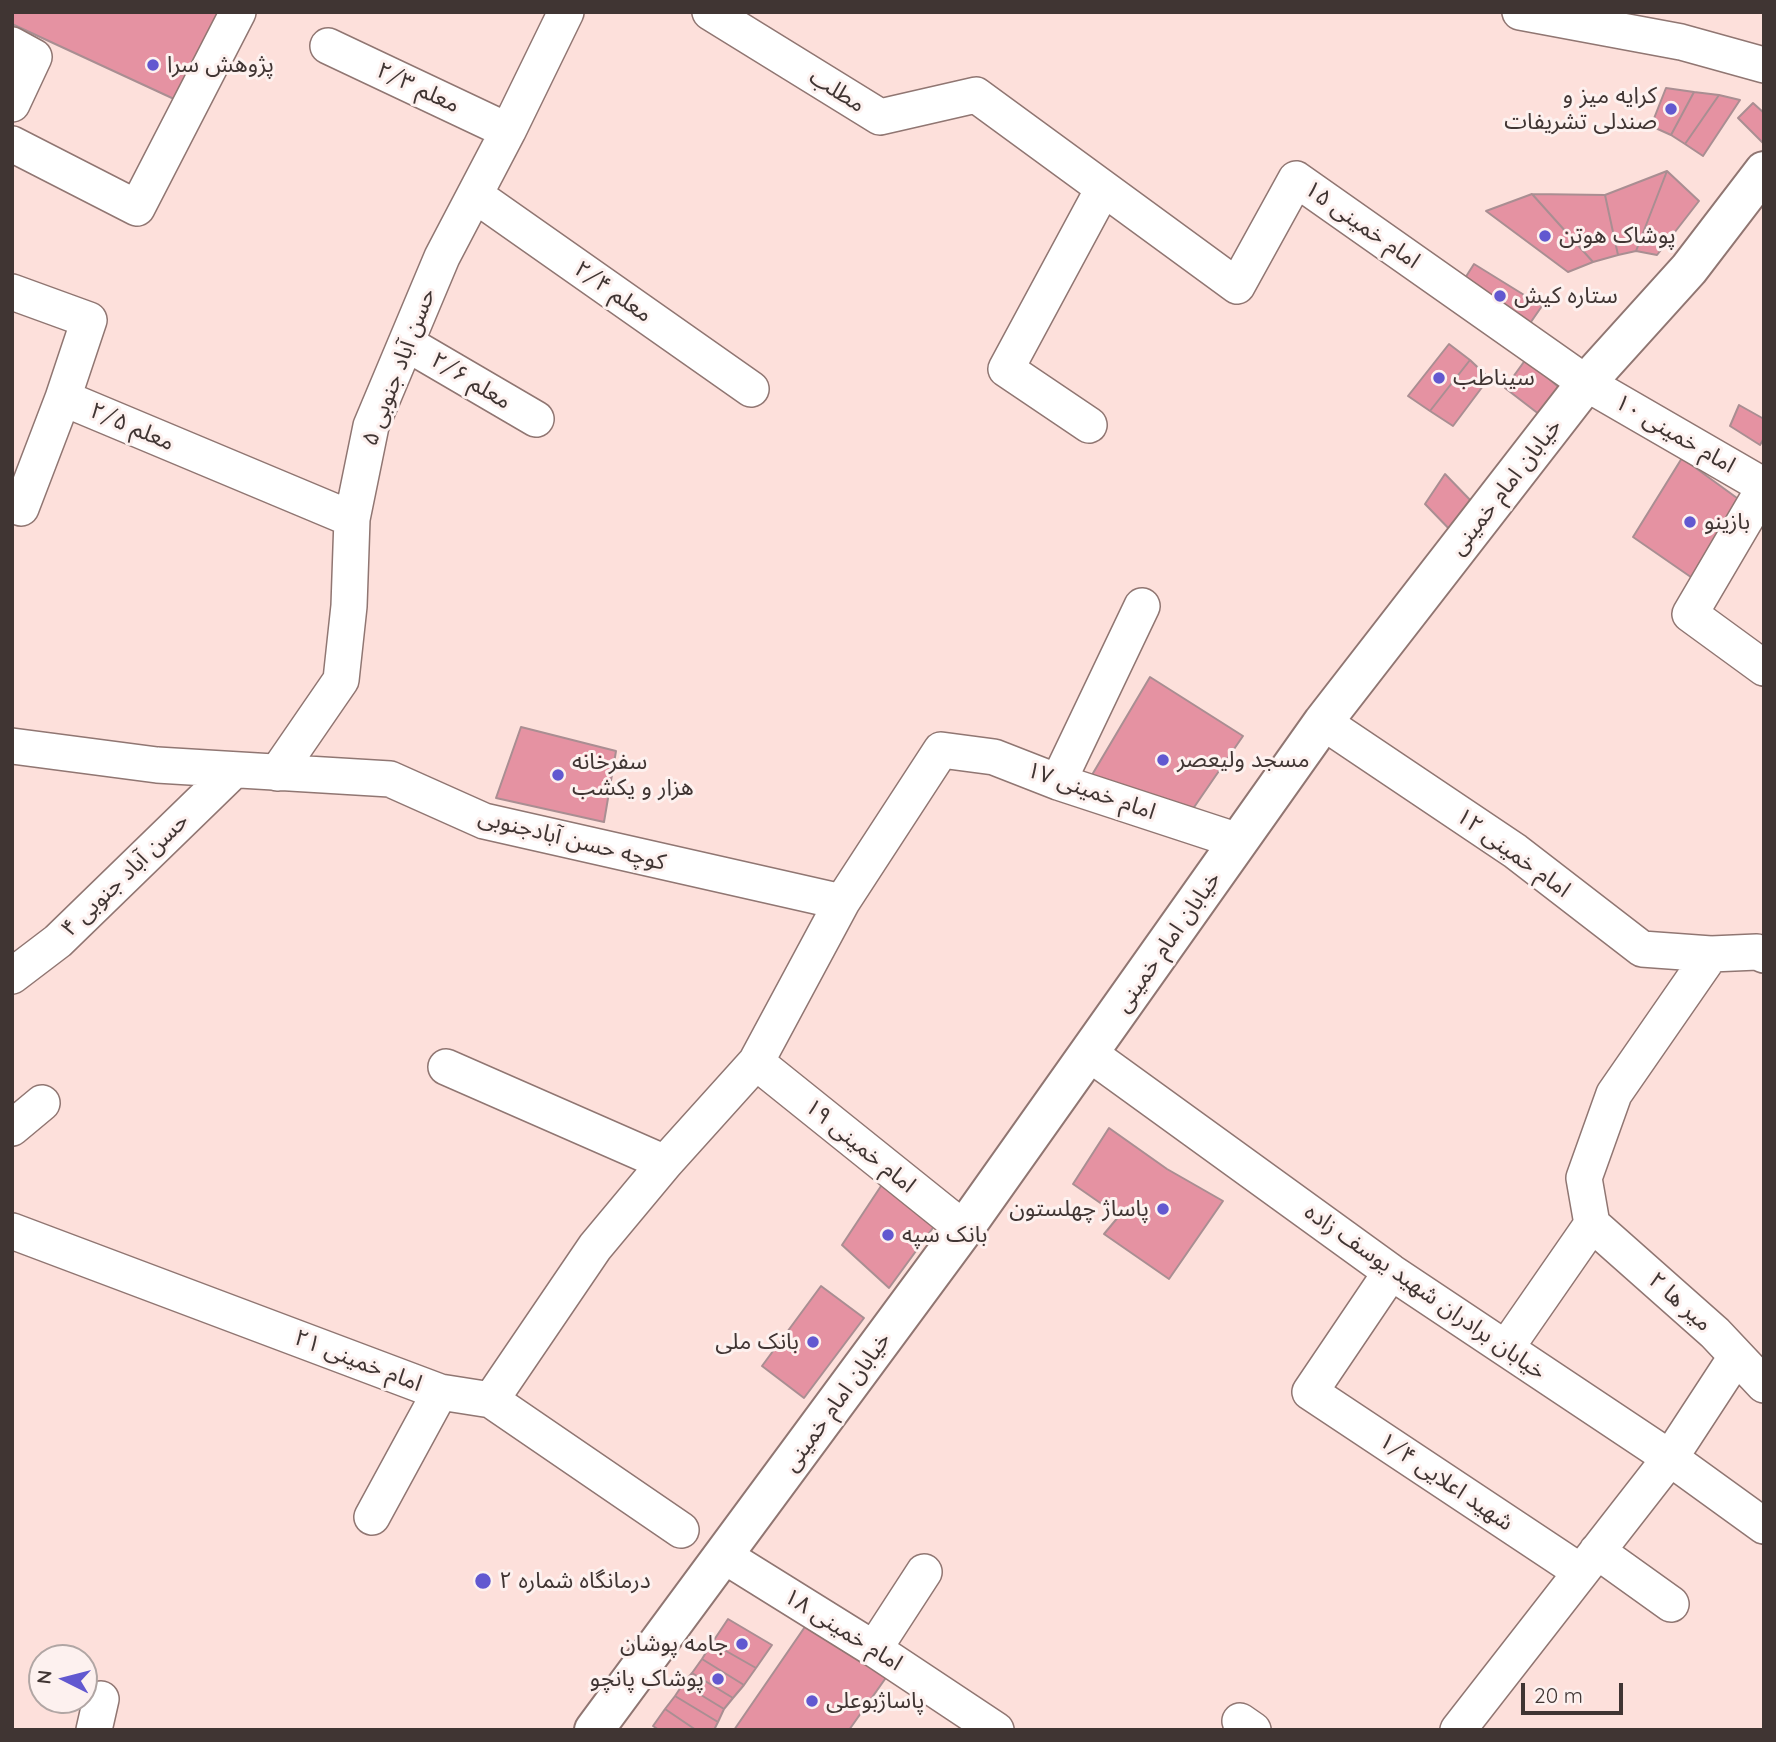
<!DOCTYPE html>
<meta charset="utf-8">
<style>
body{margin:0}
#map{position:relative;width:1776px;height:1742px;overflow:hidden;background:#fde0db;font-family:Quicksand,sans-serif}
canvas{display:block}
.frame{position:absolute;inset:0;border:14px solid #403533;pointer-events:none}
.north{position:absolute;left:28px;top:1644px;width:70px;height:70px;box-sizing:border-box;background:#fdf1ef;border:2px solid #b1a6a4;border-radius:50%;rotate:276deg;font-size:19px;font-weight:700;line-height:28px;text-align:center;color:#403533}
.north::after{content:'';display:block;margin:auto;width:24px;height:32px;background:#6258d0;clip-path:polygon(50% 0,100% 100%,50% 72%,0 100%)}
.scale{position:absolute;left:1521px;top:1683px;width:102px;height:32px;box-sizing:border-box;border:4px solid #403533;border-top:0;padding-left:9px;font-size:21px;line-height:24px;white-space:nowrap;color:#403533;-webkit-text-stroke:5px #fdf1ef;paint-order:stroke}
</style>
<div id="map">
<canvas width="1776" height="1742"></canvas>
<div class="frame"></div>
<div class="north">N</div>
<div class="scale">20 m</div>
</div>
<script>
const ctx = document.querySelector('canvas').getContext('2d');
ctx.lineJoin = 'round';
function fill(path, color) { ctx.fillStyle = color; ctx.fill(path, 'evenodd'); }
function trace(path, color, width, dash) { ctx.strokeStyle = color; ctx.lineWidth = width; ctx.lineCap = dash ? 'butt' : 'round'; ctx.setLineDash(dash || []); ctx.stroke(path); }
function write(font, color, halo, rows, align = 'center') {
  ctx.font = font + ' Quicksand,"Noto Sans Arabic",sans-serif'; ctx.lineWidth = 6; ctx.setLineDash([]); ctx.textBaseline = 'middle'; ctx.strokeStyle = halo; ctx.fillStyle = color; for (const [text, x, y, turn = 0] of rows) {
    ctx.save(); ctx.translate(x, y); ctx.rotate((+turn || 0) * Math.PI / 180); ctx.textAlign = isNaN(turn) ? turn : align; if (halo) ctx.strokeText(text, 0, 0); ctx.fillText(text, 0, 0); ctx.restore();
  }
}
const building = new Path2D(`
 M12,12H232L187,105L12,24Z
 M1666,88L1694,92L1671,135L1651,126Z
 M1694,92L1719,95L1685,144L1671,135Z
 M1719,95L1740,100L1703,156L1685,144Z
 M1753,103L1764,113L1763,143L1738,118Z
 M1667,171L1699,201L1657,255L1636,251Z
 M1667,171L1636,251L1618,255L1605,195Z
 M1532,194L1605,195L1618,255L1593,262Z
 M1532,194L1593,262L1568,272L1486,211Z
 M1474,264L1542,306L1524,332L1460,286Z
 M1449,344L1470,360L1430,411L1408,396Z
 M1526,359L1563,391L1544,418L1505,388Z
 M1470,360L1489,378L1453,426L1430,411Z
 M1739,405L1764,419V438L1760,445L1730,426Z
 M1682,458L1748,506L1698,582L1633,537Z
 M1445,474L1474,504L1455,535L1425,504Z
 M1150,677L1243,736L1188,816L1086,785Z
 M521,727L616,751L604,822L496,798Z
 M1109,1128L1167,1169L1223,1201L1169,1279L1104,1234L1119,1216L1073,1184Z
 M885,1180L935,1225L889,1288L842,1245Z
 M821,1286L864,1318L804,1398L762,1366Z
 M811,1618L890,1672L849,1730H734Z
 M728,1619L772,1645L756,1668L712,1643Z
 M712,1643L756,1668L744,1685L702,1659Z
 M702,1659L744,1685L733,1698L692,1673Z
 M692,1673L733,1698L724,1709L683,1684Z
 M683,1684L724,1709L718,1722L675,1696Z
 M675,1696L718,1722L714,1730H696L665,1709Z
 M665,1709L696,1730H659L653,1726Z`);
fill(building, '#e592a2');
trace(building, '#a98e92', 2);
const street = new Path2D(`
 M710,12L880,117L976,95L1237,286L1296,179L1586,383L1764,486
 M1520,12L1681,42L1764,65
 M12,45L34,57L12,104
 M328,46L508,131
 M12,144L137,208L238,12
 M475,195L751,389
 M12,292L89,320L63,398L352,519
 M406,343L536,419
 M1089,425L1006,369L1103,189
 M1764,488L1690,614L1764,668
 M21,508L63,398
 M1323,722L1515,851L1642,949L1711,954L1757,952L1764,955
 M12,746L157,765L390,779L484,821L842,902
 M277,773L341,680L349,606L352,519L371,426L442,257L508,131L566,12
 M1058,782L1142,606
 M12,976L58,941L234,770
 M1090,1054L1391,1272L1670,1458L1764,1526
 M756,1062L964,1229
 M446,1067L665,1163
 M12,1128L42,1103
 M1592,1224L1584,1178L1614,1094L1711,954
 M1592,1224L1715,1333L1764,1385
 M12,1231L440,1392L491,1400L681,1530
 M1391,1272L1310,1392L1581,1572
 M1506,1348L1592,1224
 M491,1400L595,1247L665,1163L756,1062L842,902L941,750L994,757L1058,782L1238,841
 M372,1517L440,1392
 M1597,1551L1671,1604
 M723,1555L874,1649L996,1730
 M874,1649L924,1572
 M1240,1721L1253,1730
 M94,1730L101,1699
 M1458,1730L1670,1458L1736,1357`);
const secondary = new Path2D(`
 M594,1730L964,1229L1323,722L1586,383L1689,269L1764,171`);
trace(street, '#907672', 38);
trace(secondary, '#907672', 42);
trace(street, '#fff', 35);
trace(secondary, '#fff', 38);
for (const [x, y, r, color] of [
 [153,65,7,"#6258d0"],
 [1671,109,7,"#6258d0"],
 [1545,236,7,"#6258d0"],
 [1500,296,7,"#6258d0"],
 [1439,378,7,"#6258d0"],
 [1690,522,7,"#6258d0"],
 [1163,760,7,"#6258d0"],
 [558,775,7,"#6258d0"],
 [1163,1209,7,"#6258d0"],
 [888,1235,7,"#6258d0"],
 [813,1342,7,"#6258d0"],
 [483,1581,9,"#6258d0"],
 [742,1644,7,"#6258d0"],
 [718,1679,7,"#6258d0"],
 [812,1701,7,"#6258d0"]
]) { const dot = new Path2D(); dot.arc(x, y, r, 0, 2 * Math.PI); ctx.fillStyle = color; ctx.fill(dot); trace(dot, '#fdf1ef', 2.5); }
write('23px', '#403533', '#fdf1ef', [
 ["پژوهش سرا",167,65],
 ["کرایه میز و",1657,96,"right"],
 ["صندلی تشریفات",1657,122,"right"],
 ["پوشاک هوتن",1559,236],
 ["ستاره کیش",1514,296],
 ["سیناطب",1453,378],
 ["بازینو",1704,522],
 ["مسجد ولیعصر",1177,760],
 ["سفرخانه",572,762],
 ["هزار و یکشب",572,788],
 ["پاساژ چهلستون",1149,1209,"right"],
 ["بانک سپه",902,1235],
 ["بانک ملی",799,1342,"right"],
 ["درمانگاه شماره ۲",499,1581],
 ["جامه پوشان",728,1644,"right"],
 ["پوشاک پانچو",704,1679,"right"],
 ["پاساژبوعلی",826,1701]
], 'left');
write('23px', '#403533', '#fdf1ef', [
 ["معلم ۲/۳",418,88,25],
 ["مطلب",837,91,32],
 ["امام خمینی ۱۵",1362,225,35],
 ["معلم ۲/۴",613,292,35],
 ["حسن آباد جنوبی ۵",399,367,-69],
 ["معلم ۲/۶",471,381,31],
 ["معلم ۲/۵",132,427,23],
 ["امام خمینی ۱۰",1675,434,30],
 ["خیابان امام خمینی",1506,487,-52],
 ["امام خمینی ۱۷",1091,791,19],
 ["کوچه حسن آبادجنوبی",572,840,14],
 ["امام خمینی ۱۲",1513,853,36],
 ["حسن آباد جنوبی ۴",125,875,-44],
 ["خیابان امام خمینی",1168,942,-55],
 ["امام خمینی ۱۹",860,1146,39],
 ["خیابان برادران شهید یوسف زاده",1425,1292,35],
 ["میر ها ۲",1680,1302,42],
 ["امام خمینی ۲۱",358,1361,21],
 ["خیابان امام خمینی",837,1402,-54],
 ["شهید اعلایی ۱/۴",1446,1482,34],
 ["امام خمینی ۱۸",843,1630,32]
]);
</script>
